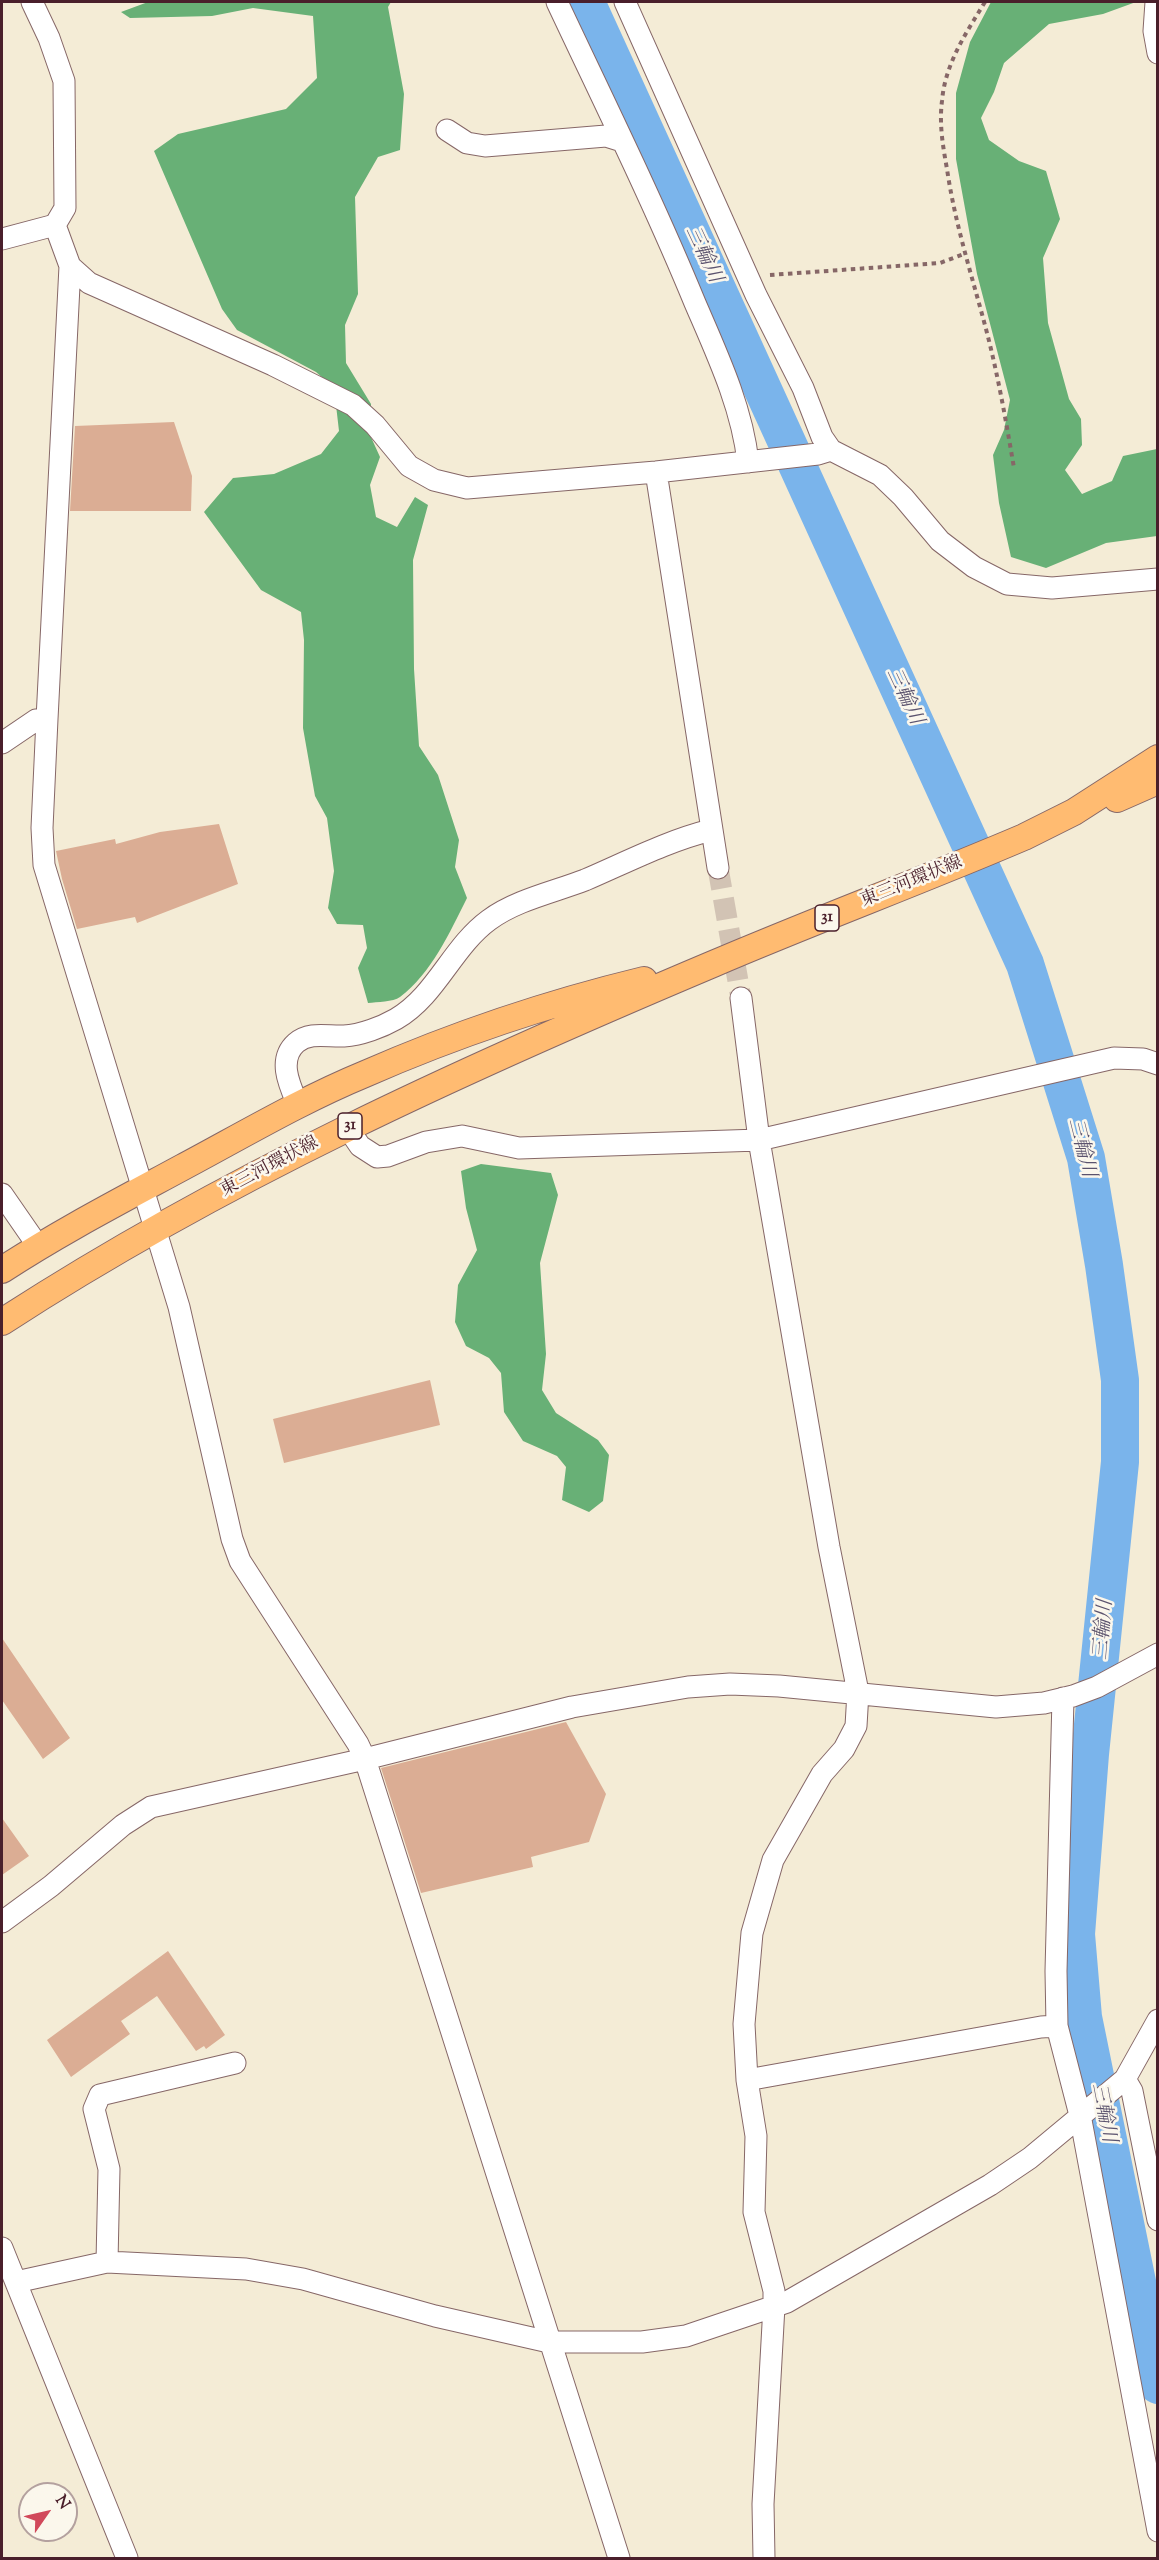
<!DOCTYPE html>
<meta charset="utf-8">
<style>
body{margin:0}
#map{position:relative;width:1159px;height:2560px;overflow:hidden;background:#f4ecd6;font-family:"Sorts Mill Goudy",serif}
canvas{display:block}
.frame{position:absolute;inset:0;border:3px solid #4a1f2b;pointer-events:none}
.north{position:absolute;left:18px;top:2482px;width:60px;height:60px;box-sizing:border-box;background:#fbf7ec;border:2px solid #b4a19f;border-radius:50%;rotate:56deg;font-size:16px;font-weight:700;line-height:24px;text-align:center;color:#4a1f2b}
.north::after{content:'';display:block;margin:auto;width:21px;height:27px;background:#d1495b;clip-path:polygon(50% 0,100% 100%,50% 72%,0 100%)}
</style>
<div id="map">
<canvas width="1159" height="2560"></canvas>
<div class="frame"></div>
<div class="north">N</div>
</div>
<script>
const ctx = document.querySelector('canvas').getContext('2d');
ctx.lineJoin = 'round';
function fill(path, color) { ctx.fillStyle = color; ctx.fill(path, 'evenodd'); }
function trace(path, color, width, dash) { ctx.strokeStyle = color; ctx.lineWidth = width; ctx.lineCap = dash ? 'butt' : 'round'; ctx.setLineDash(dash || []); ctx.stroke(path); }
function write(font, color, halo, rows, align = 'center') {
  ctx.font = font + ' "Sorts Mill Goudy","Noto Serif JP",serif'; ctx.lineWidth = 5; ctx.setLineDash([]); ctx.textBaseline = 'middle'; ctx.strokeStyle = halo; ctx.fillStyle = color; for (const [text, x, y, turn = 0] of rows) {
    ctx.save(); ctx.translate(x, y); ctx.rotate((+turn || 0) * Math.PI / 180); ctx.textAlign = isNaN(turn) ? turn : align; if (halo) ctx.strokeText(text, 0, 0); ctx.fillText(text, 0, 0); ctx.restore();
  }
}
fill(new Path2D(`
 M148,2H391L388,7L404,94L400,150L378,157L355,197L358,294L345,325L346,363L371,404L370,435L380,457L370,485L376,517L397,527L415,497L428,505L413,560L414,669L419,746L438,775L459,840L455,867L467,898C450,932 431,974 400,997C393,1002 377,1002 368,1003L358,968L367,948L363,925L337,924L328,908L334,871L327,818L315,796L303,728L304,640L301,612L261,590L204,512L233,478L274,474L321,454L339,431L334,388L316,372L237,330L222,309L154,151L178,134L286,109L317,78L313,16L253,8L212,16L130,18L121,12Z
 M991,2H1136L1103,14L1049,24L1004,63L994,92L981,118L989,140L1019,161L1046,171L1060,219L1043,258L1048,323L1069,399L1081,419L1082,445L1065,470L1082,494L1112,481L1123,456L1157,449V536L1106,543L1046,568L1011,557L999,503L993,455L1004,430L1010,400L977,274L956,159V93L970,42Z
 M481,1164L551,1173L558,1195L540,1263L546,1354L542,1390L556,1413L598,1440L609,1455L603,1501L589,1512L562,1500L566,1467L557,1456L523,1441L504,1412L501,1373L489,1358L466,1346L455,1322L458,1285L477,1250L466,1208L461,1171Z`), '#68b076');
trace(new Path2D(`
 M586,2L1025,964L1086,1158L1104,1265L1120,1380V1462L1090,1754L1076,1934L1083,2017L1158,2385`), '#7ab4eb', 38);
fill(new Path2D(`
 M174,422L192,476L191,511H70L75,426Z
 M219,824L238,884L137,923L135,917L77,929L62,879L56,851L115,839L116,844L160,832Z
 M430,1380L440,1425L284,1463L273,1419Z
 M2,1638L70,1738L43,1759L2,1700Z
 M566,1722L606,1794L589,1842L531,1857L533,1867L421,1893L381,1768Z
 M2,1818L29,1856L2,1875Z
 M168,1951L225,2035L206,2049L204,2046L196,2051L157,1996L121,2021L130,2034L71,2077L47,2040Z`), '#dbad94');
trace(new Path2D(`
 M718,868L741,998`), '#d2c3b4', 21, [21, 10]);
const minor = new Path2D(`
 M557,2C604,102 653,201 695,303C717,354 742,407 748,462
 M625,2L756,295L803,388L822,437L831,450L880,475L903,497L940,541L974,567L1007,584L1052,588L1158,579
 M1156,2L1154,31L1158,53
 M447,130L467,143L485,146L606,136L622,141
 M55,225L70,266L47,719L42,828L44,865L179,1307L232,1539L240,1561L358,1744L365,1759L619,2558
 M2,239L55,225L65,208L64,81L49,38L32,2
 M70,266L89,283L273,365L353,405L375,425L409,466L434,480L467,488L656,472L818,454L831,450
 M656,472L718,868
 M2,743L36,720L47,719
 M741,998L759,1140L829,1547L858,1692L856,1726L844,1749L822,1774L773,1860L752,1933L744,2024L747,2080
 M298,1105C290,1086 277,1060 296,1043C310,1031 328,1037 344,1036C361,1035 382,1027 396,1019C436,996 452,947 489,920C516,900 554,892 585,880C627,862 667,841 711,830
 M347,1127L360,1146L377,1157L388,1156L426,1142L462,1136L519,1148L759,1140L1114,1058L1143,1059L1158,1064
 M2,1194L38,1246
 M2,1922L51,1886L123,1825L151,1807L365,1759L572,1707L688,1687L730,1684L779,1686L996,1707L1044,1703L1073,1696L1097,1687L1158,1654
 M1158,2020L1125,2079L1132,2091L1158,2220
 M1057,2026L1056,1971L1063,1698
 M2,2248L127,2558
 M107,2262L109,2169L94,2109L100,2095L235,2063
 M17,2284L25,2280L107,2262L246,2269L303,2279L435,2316L549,2342H642L686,2336L787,2302L990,2185L1030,2158L1125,2079
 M764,2558L763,2504L774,2306V2291L754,2212L756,2136L747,2080L1041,2027L1057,2026L1080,2115L1158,2531`);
const major = new Path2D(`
 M1117,799L1158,781
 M2,1270C60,1232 122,1200 183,1167C243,1135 302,1100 365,1074C454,1035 549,1003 644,980
 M2,1322C225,1177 469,1067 713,964C816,920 921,881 1024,837L1074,812L1158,758`);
trace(minor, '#866767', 23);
trace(major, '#866767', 28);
trace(new Path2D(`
 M985,2C966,33 945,64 942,101C939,124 943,147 947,169C955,224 972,276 986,329C998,375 1006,421 1014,468
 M770,275L940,263L964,254`), '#866767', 4, [4.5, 4.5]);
trace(minor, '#fff', 21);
trace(major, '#ffbb71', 26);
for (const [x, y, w] of [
 [827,918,24],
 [350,1126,24]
]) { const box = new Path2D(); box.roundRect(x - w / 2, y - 13, w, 26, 4.5); ctx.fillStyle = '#fbf7ec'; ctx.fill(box); trace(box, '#4a1f2b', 1.5); }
write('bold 16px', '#4a1f2b', null, [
 ["31",827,918],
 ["31",350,1126]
]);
write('18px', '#4a1f2b', '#fbf7ec', [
 ["東三河環状線",912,883,-22],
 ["東三河環状線",270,1168,-28]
]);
write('italic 20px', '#5b536e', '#fbf7ec', [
 ["三輪川",702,255,65],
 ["三輪川",903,697,65],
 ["三輪川",1080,1148,76],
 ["三輪川",1105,1630,-85],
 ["三輪川",1102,2113,79]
]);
</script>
